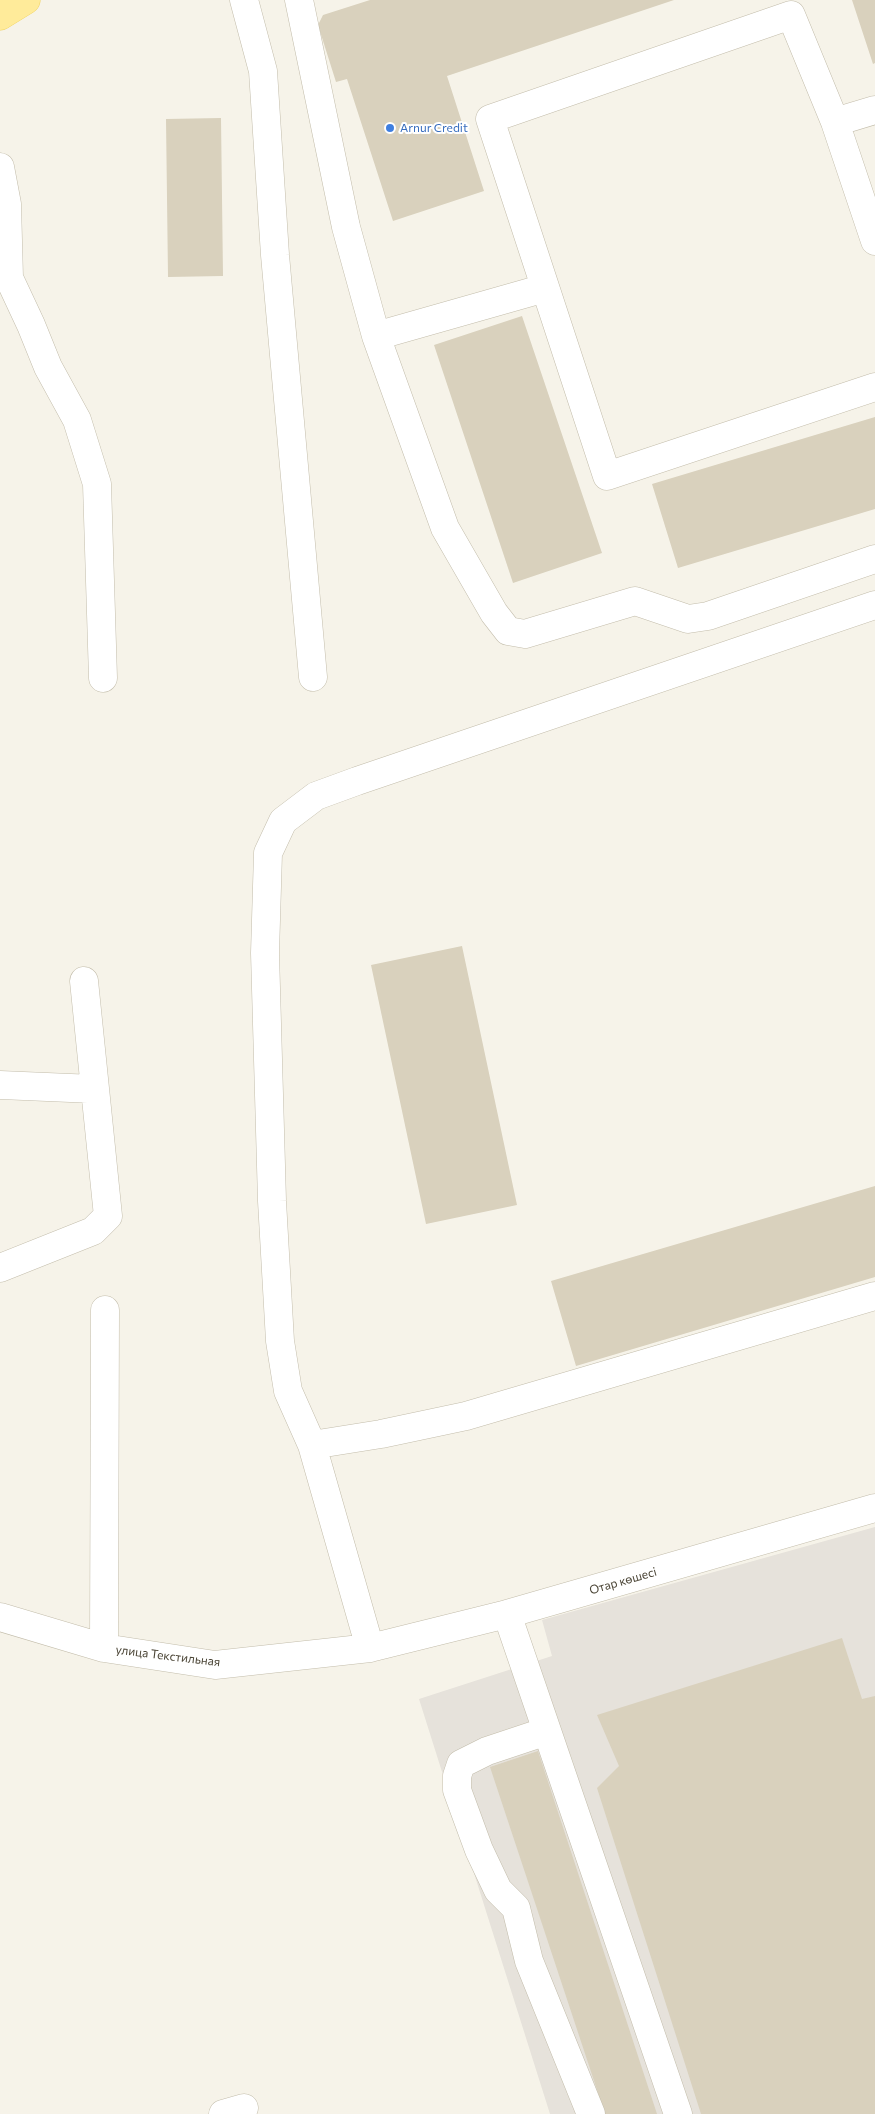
<!DOCTYPE html>
<meta charset="utf-8">
<style>
body{margin:0}
canvas{display:block;background:#f6f3e9}
</style>
<canvas width="875" height="2114"></canvas>
<script>
const ctx = document.querySelector('canvas').getContext('2d');
ctx.lineJoin = 'round';
function fill(path, color) { ctx.fillStyle = color; ctx.fill(path, 'evenodd'); }
function trace(path, color, width, dash) { ctx.strokeStyle = color; ctx.lineWidth = width; ctx.lineCap = dash ? 'butt' : 'round'; ctx.setLineDash(dash || []); ctx.stroke(path); }
function write(font, color, halo, rows, align = 'center') {
  ctx.font = font + ' Commissioner,sans-serif'; ctx.lineWidth = 4; ctx.setLineDash([]); ctx.textBaseline = 'middle'; ctx.strokeStyle = halo; ctx.fillStyle = color; for (const [text, x, y, turn = 0] of rows) {
    ctx.save(); ctx.translate(x, y); ctx.rotate((+turn || 0) * Math.PI / 180); ctx.textAlign = isNaN(turn) ? turn : align; if (halo) ctx.strokeText(text, 0, 0); ctx.fillText(text, 0, 0); ctx.restore();
  }
}
fill(new Path2D(`
 M875,1527V2114H550L419,1699L552,1656L542,1620Z`), '#e6e2db');
fill(new Path2D(`
 M370,0H674L447,76L484,191L393,221L347,79L336,82L318,25L323,15Z
 M852,0H875V63L873,64Z
 M221,118L223,276L168,277L166,119Z
 M522,316L602,553L513,583L434,345Z
 M875,417V509L678,568L652,484Z
 M462,946L517,1205L426,1224L371,965Z
 M875,1186V1277L576,1366L551,1281Z
 M842,1638L862,1699L875,1696V2114H701L597,1788L619,1766L597,1715Z
 M538,1751L657,2114H605L490,1767Z`), '#d9d1bd');
const minor = new Path2D(`
 M244,0L263,71L275,255L313,677
 M299,0L346,227L376,336L545,288
 M835,122L875,110
 M0,167L7,204L9,278L31,325L48,367L77,420L97,484L103,678
 M875,241L835,122L791,15L490,119L607,476L875,387
 M376,336L445,528L494,613L508,631L525,634L635,601L688,619L708,616L875,559
 M0,1085L94,1089
 M0,1268L93,1231L108,1216L84,981
 M312,1445L381,1434L466,1416L875,1296
 M507,1614L678,2114
 M0,1617L104,1648L215,1665L370,1648L507,1614L875,1508
 M104,1648L105,1310
 M370,1648L312,1445L288,1391L280,1341L272,1201L265,953L268,853L283,821L316,796L357,781L875,605
 M547,1731L487,1751L461,1764L457,1776V1790L479,1850L498,1890L516,1908L529,1961L591,2114
 M223,2114L244,2108`);
const major = new Path2D(`
 M0,16L26,0`);
trace(minor, '#c3bdab', 29);
trace(major, '#f0d25d', 29);
trace(minor, '#fff', 28);
trace(major, '#ffeb9a', 28);
for (const [x, y, r, color] of [
 [390,128,5,"#3f7fe0"]
]) { const dot = new Path2D(); dot.arc(x, y, r, 0, 2 * Math.PI); ctx.fillStyle = color; ctx.fill(dot); trace(dot, '#fff', 2); }
write('12px', '#366cbe', '#fff', [
 ["Arnur Credit",400,128]
], 'left');
write('12px', '#4b4536', '#fff', [
 ["Отар көшесі",623,1581,-16],
 ["улица Текстильная",168,1656,7]
]);
</script>
